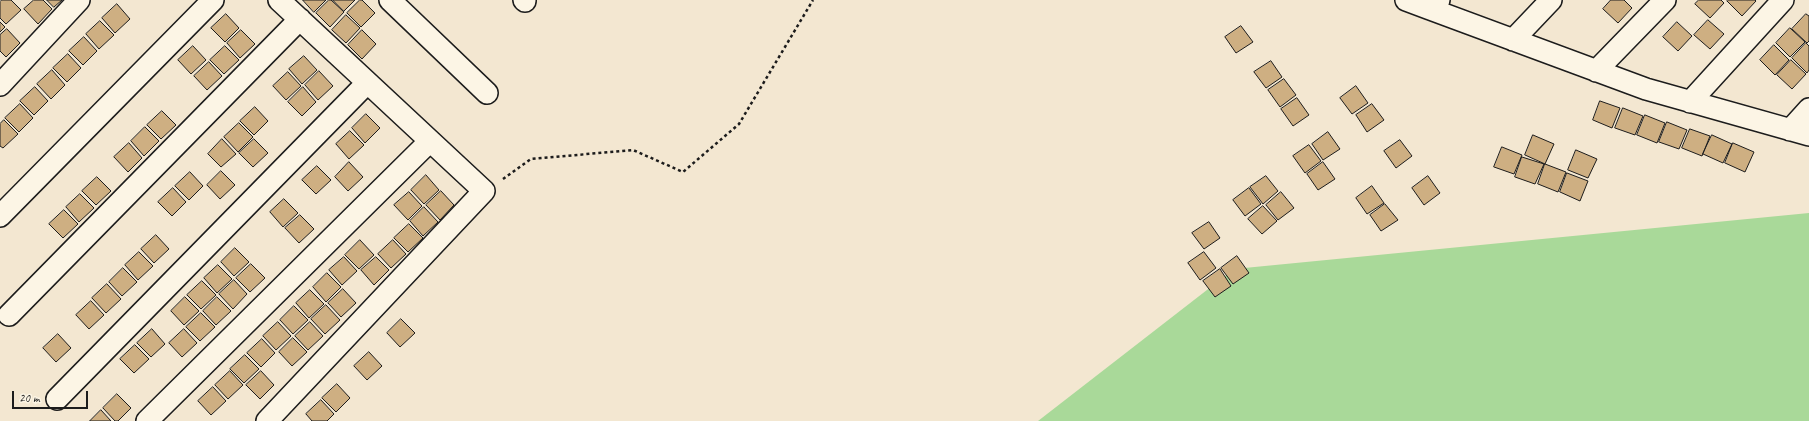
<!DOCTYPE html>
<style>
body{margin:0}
#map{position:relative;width:1809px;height:421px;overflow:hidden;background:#f3e7d1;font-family:Caveat,sans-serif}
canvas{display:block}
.scale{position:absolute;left:12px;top:391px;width:76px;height:18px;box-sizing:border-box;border:2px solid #1c1c1c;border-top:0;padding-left:5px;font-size:12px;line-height:14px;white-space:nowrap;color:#1c1c1c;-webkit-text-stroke:3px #fcf5e5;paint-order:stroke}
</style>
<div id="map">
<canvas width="1809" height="421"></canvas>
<div class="scale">20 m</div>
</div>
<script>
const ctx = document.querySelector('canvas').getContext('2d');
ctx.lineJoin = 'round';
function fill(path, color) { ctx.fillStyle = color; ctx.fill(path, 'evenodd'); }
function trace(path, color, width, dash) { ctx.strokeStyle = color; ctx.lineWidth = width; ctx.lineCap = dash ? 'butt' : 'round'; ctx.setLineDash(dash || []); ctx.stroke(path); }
fill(new Path2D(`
 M1809,213V421H1038L1234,269Z`), '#a9d999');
const building = new Path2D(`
 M2,0H11L21,10L6,24L0,18V2Z
 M34,0H43L52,9L38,24L24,9Z
 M47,0H62L54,7Z
 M303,0H326L314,12Z
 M329,0H331L344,12L330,27L316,13Z
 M333,0H355L344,11Z
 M360,0H362L375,13L361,27L347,13Z
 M1611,0H1624L1632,8L1618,23L1603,9Z
 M1699,0H1721L1724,3L1710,18L1695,4Z
 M1728,0H1755L1756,1L1742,16L1727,1Z
 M117,4L130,19L115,33L102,18Z
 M226,14L239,28L225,42L211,28Z
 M1806,14L1809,16V41L1807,43L1792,29Z
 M346,15L360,28L346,43L332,30Z
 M1708,20L1724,34L1710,49L1694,35Z
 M100,21L114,35L99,49L86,34Z
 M0,22L5,27L0,32Z
 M1677,22L1692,36L1678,51L1663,37Z
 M1241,26L1253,42L1236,53L1225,37Z
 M1790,28L1805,42L1790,57L1776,43Z
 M7,29L20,43L6,57L0,51V35Z
 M241,30L255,44L240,58L227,43Z
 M362,30L376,44L362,59L348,45Z
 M84,37L97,51L83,65L69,51Z
 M1806,43L1809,46V70L1807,73L1792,58Z
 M1774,45L1789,60L1775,75L1760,60Z
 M193,46L206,60L191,74L178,60Z
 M225,46L239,60L224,74L210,60Z
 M68,54L81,68L67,82L53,68Z
 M304,56L317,70L302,84L289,69Z
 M1791,60L1806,74L1792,89L1777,75Z
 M1271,61L1282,77L1266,88L1254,72Z
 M209,62L222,76L207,90L194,76Z
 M52,70L65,85L51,99L37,84Z
 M319,71L333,86L318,100L305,85Z
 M288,72L301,86L286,100L273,86Z
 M1284,79L1296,95L1280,107L1268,90Z
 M1356,86L1368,103L1352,114L1340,98Z
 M35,87L48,101L34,115L20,101Z
 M303,87L316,102L302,116L288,102Z
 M1297,98L1309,115L1293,126L1281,109Z
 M1600,101L1620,108L1612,128L1593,120Z
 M20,104L33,118L19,132L5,118Z
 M1372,104L1384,120L1367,132L1356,115Z
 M255,107L268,121L254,135L240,121Z
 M1623,108L1643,116L1635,135L1615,128Z
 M162,111L176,125L161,139L147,125Z
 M366,114L380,128L365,143L352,128Z
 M1645,115L1665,123L1657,143L1637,135Z
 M4,120L18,134L3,148L0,146V124Z
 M1667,122L1687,130L1679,149L1659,142Z
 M239,123L253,137L238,152L224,137Z
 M145,127L159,141L144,156L131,141Z
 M1690,129L1710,136L1702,156L1682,148Z
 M350,131L364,145L349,159L336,144Z
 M1328,132L1340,149L1323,160L1312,144Z
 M1533,135L1554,144L1545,164L1525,155Z
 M1712,135L1732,144L1723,163L1703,154Z
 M222,139L236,154L221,167L208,154Z
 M254,139L268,153L253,167L239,153Z
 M1400,140L1412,156L1396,168L1384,151Z
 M129,143L142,158L128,172L114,157Z
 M1733,143L1754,152L1745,172L1725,163Z
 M1309,145L1321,161L1305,173L1293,156Z
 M1502,147L1522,155L1514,174L1494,167Z
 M1576,150L1597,159L1588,178L1568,170Z
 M1522,157L1544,164L1535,184L1515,177Z
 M349,162L363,177L348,191L335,177Z
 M1323,162L1335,179L1318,190L1307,174Z
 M1545,164L1566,172L1558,192L1538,184Z
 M317,166L331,180L316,194L302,180Z
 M221,171L235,185L220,199L207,185Z
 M190,172L203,186L189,200L175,186Z
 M1567,173L1588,181L1580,201L1560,192Z
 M426,175L439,190L424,204L411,190Z
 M1266,176L1278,191L1263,204L1250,187Z
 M1428,176L1440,193L1424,205L1412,188Z
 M97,177L111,191L96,205L82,191Z
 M1372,186L1384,203L1367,214L1356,198Z
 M173,188L186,202L172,216L158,202Z
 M1249,188L1261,204L1245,216L1233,200Z
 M441,191L454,205L440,220L426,205Z
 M409,192L422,206L408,220L394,205Z
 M1281,192L1294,208L1278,220L1266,205Z
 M80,194L94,208L79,222L66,207Z
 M284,199L298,213L283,227L270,212Z
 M1385,204L1398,220L1381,231L1370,215Z
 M1263,206L1277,221L1262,234L1248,219Z
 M424,207L438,222L423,236L410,221Z
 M64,210L78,224L63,238L49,224Z
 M300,215L314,229L299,243L285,228Z
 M1209,222L1220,238L1204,249L1192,233Z
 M409,224L423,238L408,252L394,238Z
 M156,235L169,249L154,263L141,249Z
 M360,240L374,255L359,269L345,255Z
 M393,240L406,254L391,268L378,254Z
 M235,248L249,262L234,276L221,262Z
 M139,252L153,266L138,280L125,265Z
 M1204,252L1216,268L1200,280L1188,263Z
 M1237,256L1249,273L1233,284L1221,268Z
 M344,257L357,271L342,285L329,270Z
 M376,257L389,270L374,285L361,270Z
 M251,264L265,278L250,292L236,278Z
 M218,265L232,279L217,293L204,278Z
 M123,268L137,282L122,296L109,282Z
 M1220,269L1231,286L1215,297L1203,281Z
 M327,273L341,287L326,302L313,287Z
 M234,280L247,294L233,309L219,294Z
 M202,281L216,295L201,309L187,295Z
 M107,284L121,299L106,313L92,298Z
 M343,289L356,303L341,317L328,303Z
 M310,290L324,304L309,318L296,303Z
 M185,297L199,311L184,325L171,311Z
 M217,297L231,311L216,325L203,311Z
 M91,301L104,315L89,329L76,315Z
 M326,305L340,320L325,334L311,319Z
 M294,306L308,320L293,334L280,320Z
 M201,313L215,327L200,341L186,327Z
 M401,319L415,333L400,347L387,333Z
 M278,322L291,336L276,350L263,336Z
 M310,322L323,336L308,350L295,336Z
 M152,329L165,344L151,357L137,343Z
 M184,329L197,343L182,357L169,343Z
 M58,334L71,348L56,362L43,348Z
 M293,338L307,352L292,366L279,352Z
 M262,339L275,353L261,367L247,353Z
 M135,345L149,359L134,373L120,359Z
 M369,352L382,366L367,380L354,366Z
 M245,355L259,369L244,383L230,369Z
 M230,371L243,385L228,399L215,385Z
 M261,371L274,385L260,399L246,385Z
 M337,384L350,398L336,412L322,398Z
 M213,387L226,401L211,415L198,401Z
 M117,394L131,408L118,421H115L103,408Z
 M321,400L334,414L327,421H312L306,414Z
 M101,410L111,421H90Z`);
fill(building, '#ceaf82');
trace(building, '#1c1c1c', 1);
const street = new Path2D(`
 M390,0L487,93
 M524,0L525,1
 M1406,0L1430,9
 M1439,0L1430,9L1646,89L1809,135
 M1513,40L1551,0
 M1596,71L1665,0
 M0,85L79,0
 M1690,102L1783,0
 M1790,130L1809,109
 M0,216L213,0
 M9,315L300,19
 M57,399L367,83
 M147,421L430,141
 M267,421L484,191L279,0`);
trace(street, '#1c1c1c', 24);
trace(new Path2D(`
 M503,179L531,159L633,150L683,172L739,124L813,0`), '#1c1c1c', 2.5, [3, 3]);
trace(street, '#fcf5e5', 21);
</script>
